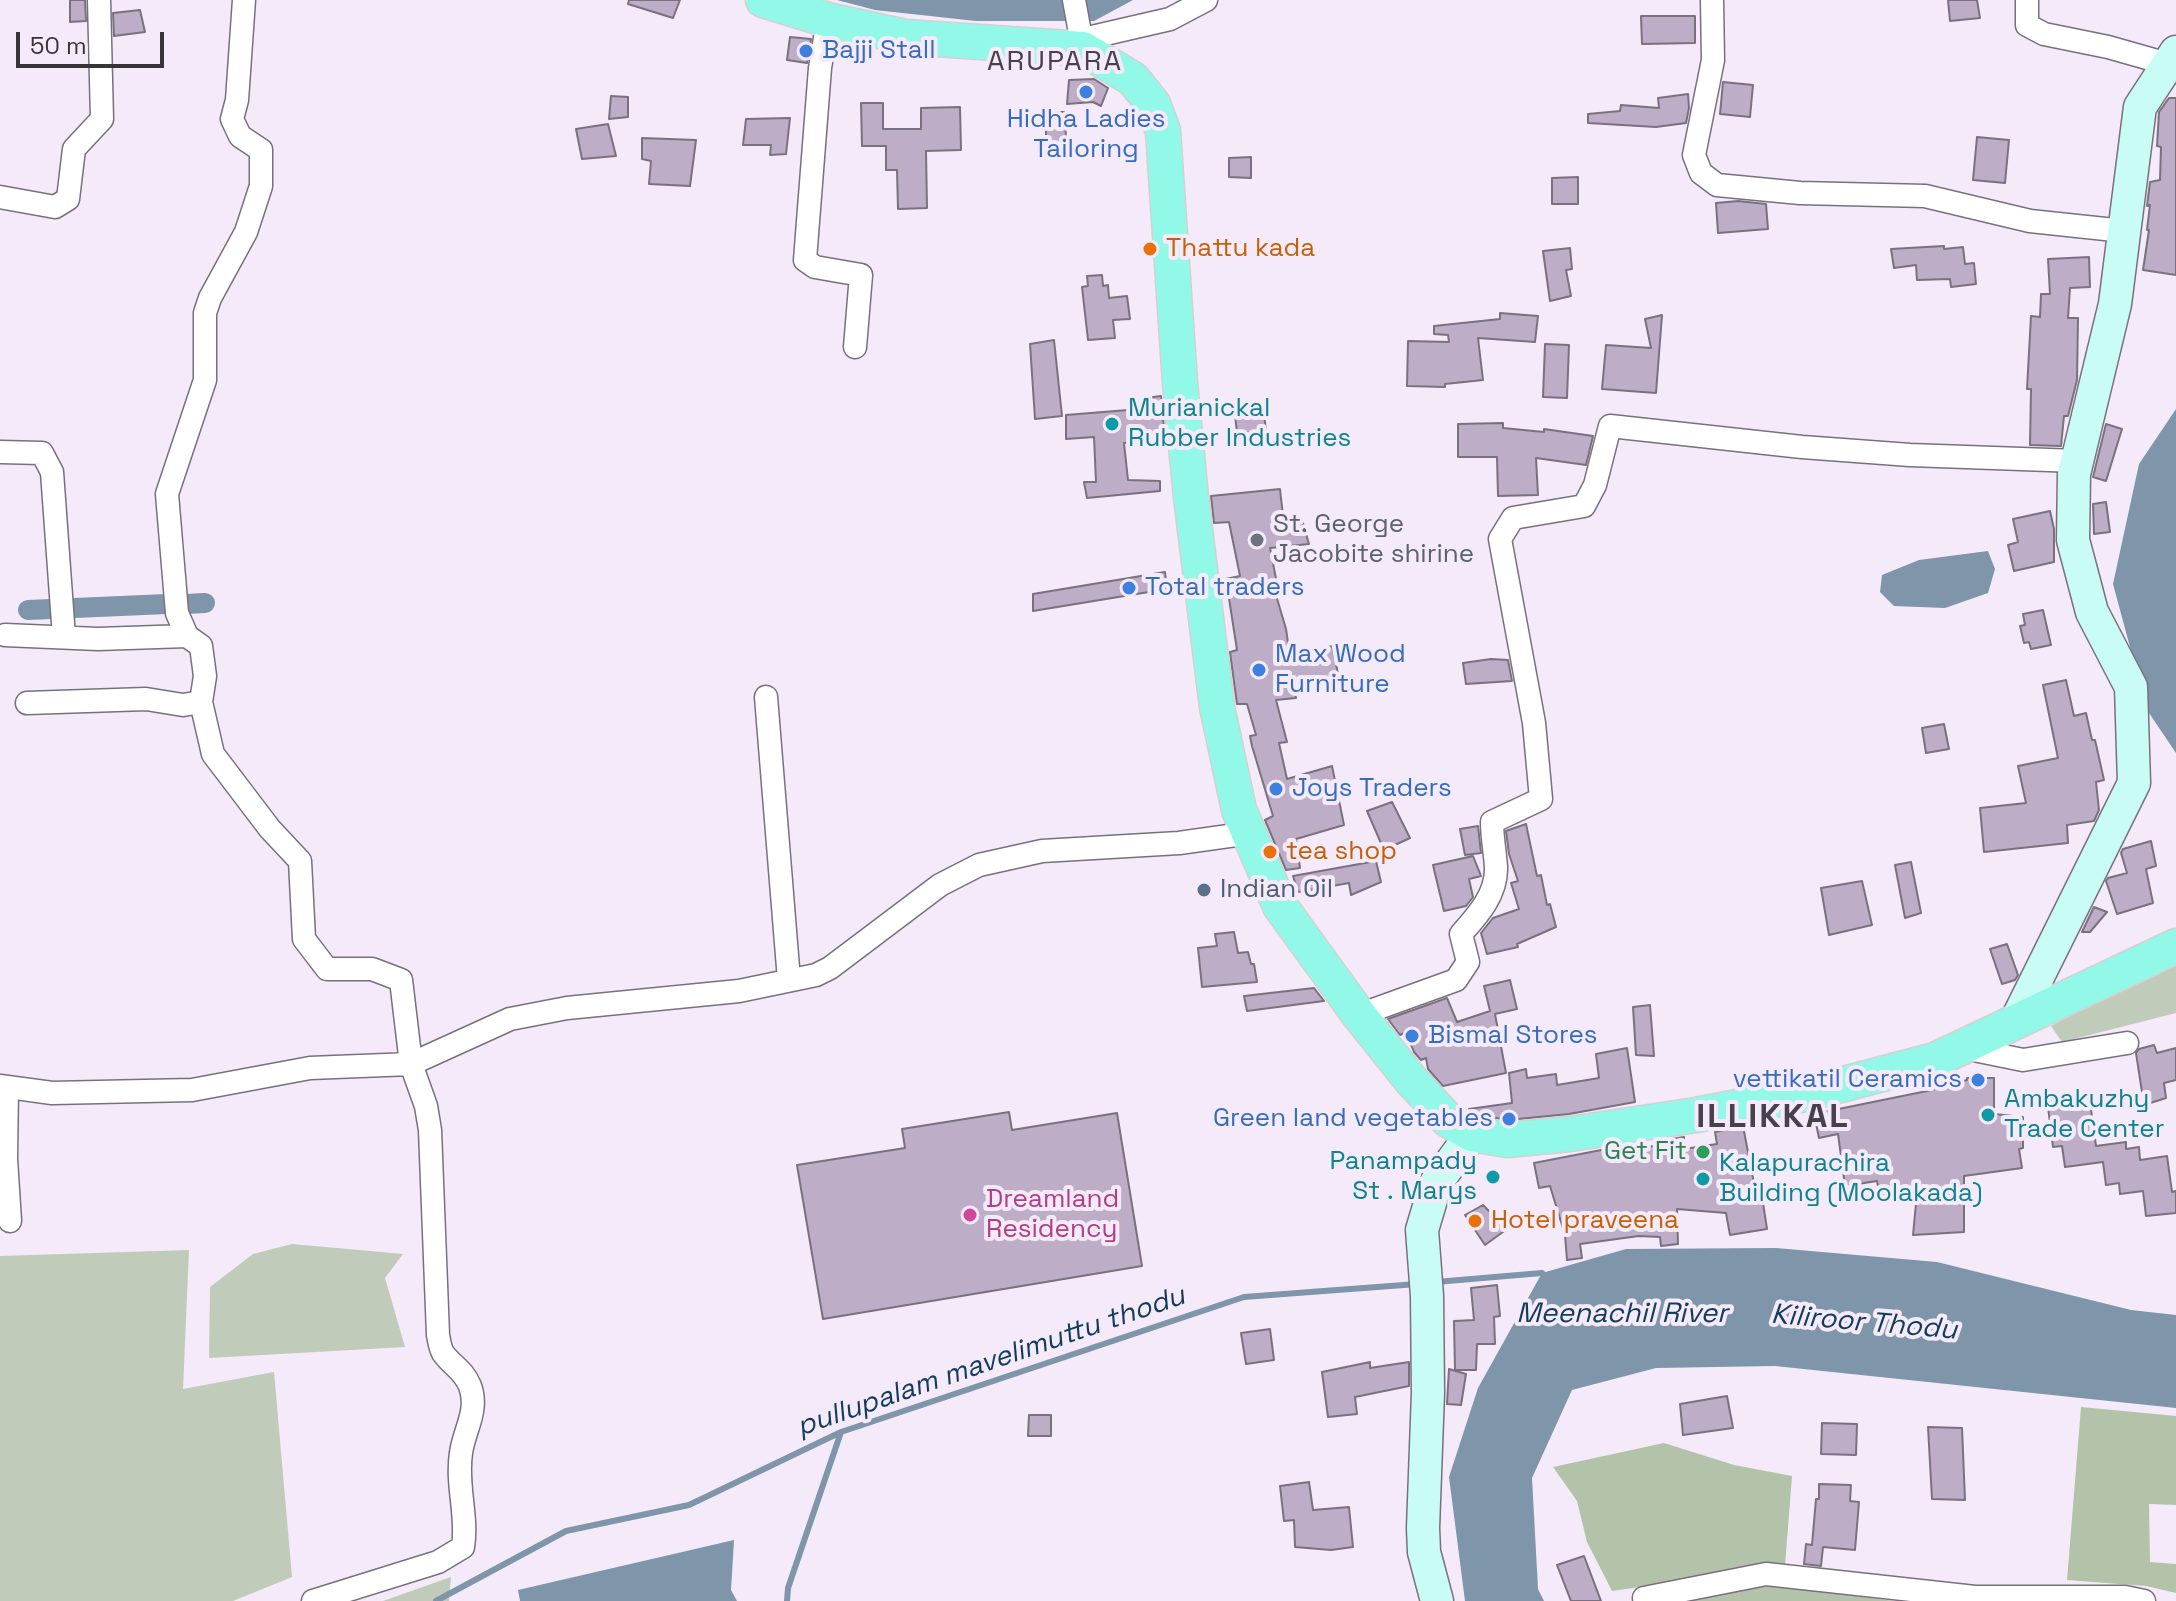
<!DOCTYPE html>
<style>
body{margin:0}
#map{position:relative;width:2176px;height:1601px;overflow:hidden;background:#f4eaf9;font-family:"Space Grotesk",sans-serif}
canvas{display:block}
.scale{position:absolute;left:16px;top:32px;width:148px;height:36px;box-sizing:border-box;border:4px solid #373339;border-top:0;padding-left:10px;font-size:24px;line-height:28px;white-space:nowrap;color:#373339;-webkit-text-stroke:6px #f4eaf9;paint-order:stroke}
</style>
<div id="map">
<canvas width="2176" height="1601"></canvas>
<div class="scale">50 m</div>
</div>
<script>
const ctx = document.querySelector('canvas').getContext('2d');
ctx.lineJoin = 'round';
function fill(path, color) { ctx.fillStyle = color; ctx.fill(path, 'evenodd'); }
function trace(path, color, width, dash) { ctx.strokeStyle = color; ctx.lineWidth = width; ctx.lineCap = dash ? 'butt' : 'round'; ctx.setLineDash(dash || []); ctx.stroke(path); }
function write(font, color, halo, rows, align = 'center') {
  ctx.font = font + ' "Space Grotesk",sans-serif'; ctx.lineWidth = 8; ctx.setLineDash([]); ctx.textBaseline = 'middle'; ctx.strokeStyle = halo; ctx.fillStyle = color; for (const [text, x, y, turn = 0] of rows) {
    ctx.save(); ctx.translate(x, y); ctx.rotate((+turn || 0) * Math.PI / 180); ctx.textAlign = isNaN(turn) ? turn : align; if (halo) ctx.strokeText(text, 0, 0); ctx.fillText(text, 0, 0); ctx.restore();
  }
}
fill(new Path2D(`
 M2176,964V1013L2062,1042L2051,1026L2118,990Z
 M292,1244L403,1254L385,1278L405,1347L209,1358L210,1287L253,1254Z
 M189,1250L183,1389L274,1372L292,1577L233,1601H0V1256Z
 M451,1577L449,1601H383Z`), '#c0cbba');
fill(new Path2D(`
 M2081,1407L2176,1416V1505L2149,1504L2150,1562L2176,1564V1593L2146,1586L2067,1580Z
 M1664,1443L1734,1465L1792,1476L1785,1566L1612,1591L1587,1542L1577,1501L1553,1467Z
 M1762,1584L1894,1601H1673Z`), '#b3c3a9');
fill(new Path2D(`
 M837,0H1133L1094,21H976L875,10Z
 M2176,409V753L2147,710L2113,584L2139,464Z
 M1988,551L1995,569L1988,593L1945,608L1894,606L1880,592L1882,575L1919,560Z
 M1776,1248L1937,1262L2131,1310L2176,1315V1408L1775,1366L1656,1368L1572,1390L1532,1478L1538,1589L1544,1601H1465L1449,1477L1478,1388L1542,1273L1626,1249Z
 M734,1540L731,1590L737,1601H520L518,1590Z`), '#7e95aa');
trace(new Path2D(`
 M1436,1282L1542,1273
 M436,1601L566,1531L689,1505L841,1432L1244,1297L1417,1284
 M787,1601L788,1588L841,1432`), '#7e95aa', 6);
trace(new Path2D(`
 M186,604L205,603
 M28,610L167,604`), '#7e95aa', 20);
const building = new Path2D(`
 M70,0H85L86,21L70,22Z
 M629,0H680L673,18L628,4Z
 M1948,0H1977L1980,18L1950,21Z
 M140,10L145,32L114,36L113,13Z
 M1641,16H1695V43L1642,44Z
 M790,37L811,39L807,63L787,60Z
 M1094,79L1108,88L1101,106L1093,102L1067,104L1069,80Z
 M1723,82L1753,85L1750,117L1720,114Z
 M1688,94L1689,108L1686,123L1656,127L1588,123V114L1620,111L1621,105L1659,108L1658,98Z
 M611,96L628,97V117L609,119Z
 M2169,98H2176V275L2143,270L2149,230H2147L2150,205L2147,206L2150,182L2160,180L2161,147L2157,146L2159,112Z
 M861,103H883V129H921V108L960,107L961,150L926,151L927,208L898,209L897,170H886V146H862Z
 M1046,112H1065L1066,142L1046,143Z
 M790,118L786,154L770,155L771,145H743L746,119Z
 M608,124L616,156L582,159L576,129Z
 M1977,137L2009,140L2005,183L1973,180Z
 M642,138L696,140L690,186L649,184L651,161L642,159Z
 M1251,157V178L1229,177V158Z
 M1578,177V204H1552V178Z
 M1738,201L1766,204L1768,229L1718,233L1716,203Z
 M1944,246V249L1963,247L1965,264L1974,263L1976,284L1951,287L1950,279L1917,280L1916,265L1894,268L1891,249Z
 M1570,248L1572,269L1566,270L1571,296L1550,301L1543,251Z
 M2089,257L2090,287L2070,288L2068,318H2078L2077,380L2068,416H2064L2061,446L2030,445L2031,389H2027L2031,316L2040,317L2041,294H2050L2048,259Z
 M1102,275L1103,286L1108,285L1109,298L1127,296L1130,319L1113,320L1115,338L1088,340L1082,287L1088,286L1087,276Z
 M1500,313L1538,316L1535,342L1478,338L1483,380L1445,384V387L1407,386L1408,341L1449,342L1448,335L1434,334V326L1500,319Z
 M1662,315L1656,393L1602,389L1606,345L1651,348L1645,319Z
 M1054,340L1062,416L1035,419L1030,344Z
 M1545,344L1569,345L1567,398L1543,397Z
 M1161,396L1165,439L1124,443L1128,480L1160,481V491L1087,498L1084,482H1096L1094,437L1066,439V415L1140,409L1146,398Z
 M1263,404L1266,431L1237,433L1234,406Z
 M1503,423V428L1544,432V429L1593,436L1586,465L1536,458L1538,495L1498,496L1497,457H1458V424Z
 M2106,424L2122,429L2106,481L2093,477Z
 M1280,489L1284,525L1302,520L1309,544L1270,548L1279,594L1276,595L1286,629L1290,656L1332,646L1339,678L1294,685L1296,698L1276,700L1287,742L1279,743L1287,779L1332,766L1344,825L1296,839L1300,868L1286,870L1265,820L1273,816L1252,746L1250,736L1256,735L1247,704H1237L1230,652L1237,650L1226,579L1240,576L1229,522L1214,523L1211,496Z
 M2106,502L2110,532L2094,534L2093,504Z
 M2050,511L2054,529V562L2014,571L2008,545L2018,542L2013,519Z
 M1165,572L1167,589L1033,611V594Z
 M2043,610L2051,645L2031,649L2029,642L2024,643L2020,626L2025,625L2023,614Z
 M1491,659L1508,660L1512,681L1466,684L1463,663Z
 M2066,680L2074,716L2086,713L2092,740H2095L2104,780L2096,782L2099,810L2094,821L2067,825L2068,843L1984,852L1980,808L2026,803L2018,766L2058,758L2043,685Z
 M1944,724L1949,749L1926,753L1922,728Z
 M1392,802L1410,838L1384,850L1367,811Z
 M1526,824L1537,876L1541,875L1547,905L1550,904L1556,927L1517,944L1518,947L1487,954L1481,933L1493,918L1519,909L1511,883L1518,881L1509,854L1506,831Z
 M1478,826L1481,853L1465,855L1460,829Z
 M2151,841L2156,866L2146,869L2153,903L2117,914L2106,881L2108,878L2127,873L2121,853L2123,849Z
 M1473,856L1481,876L1469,879L1473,897L1466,906L1444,911L1433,865Z
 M1376,861L1381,882L1351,895L1349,883L1298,892L1293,876Z
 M1911,862L1921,913L1905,918L1895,865Z
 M1862,881L1872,925L1829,935L1821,888Z
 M2094,907L2107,912L2090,932H2082Z
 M1234,932L1238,953L1248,952L1251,964H1254L1257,982L1202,987L1198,948L1217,946L1215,934Z
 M2007,944L2018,975L2015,980L2002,984L1990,949Z
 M1510,980L1517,1009L1495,1014L1506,1073L1443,1086L1428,1069L1426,1058L1421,1060L1414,1052L1406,1032L1400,1035L1388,1019L1447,998L1457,1022L1490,1011L1484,986Z
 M1314,988L1324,1001L1247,1011L1244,996Z
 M1650,1005L1654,1056L1636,1055L1633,1007Z
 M2154,1045L2157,1053L2176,1048V1080L2164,1083L2166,1098L2144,1105L2136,1053L2139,1049Z
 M1627,1048L1635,1102L1569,1114L1508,1120L1479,1115L1469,1109L1512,1103L1509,1073L1526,1069L1527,1078L1556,1074L1557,1085L1599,1078L1596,1054Z
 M1967,1078H1994V1114L2023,1117V1148L2019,1149L2022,1168L1964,1176V1232L1913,1235L1917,1193L1880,1197L1877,1181L1845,1186L1838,1134L1819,1138L1814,1114L1927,1091L1967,1080Z
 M2073,1096L2074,1104L2090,1102L2096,1146L2126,1142V1149L2139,1147L2140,1160L2167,1156L2172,1192L2176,1191V1213L2146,1216L2143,1191L2120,1194L2119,1183L2106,1185L2103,1162L2065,1167L2062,1146L2053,1147L2047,1099Z
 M1009,1112L1012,1130L1117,1113L1142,1266L823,1319L797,1165L905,1148L902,1129Z
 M1743,1126L1758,1204L1763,1203L1767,1229L1730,1235L1726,1213L1677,1209L1678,1244L1661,1246L1660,1237L1639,1236L1580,1244L1582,1258L1567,1260L1565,1235L1550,1186L1539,1188L1534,1163L1622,1146L1623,1151L1660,1145V1141L1684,1137V1149L1717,1144L1715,1132Z
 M1483,1205L1507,1229L1485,1245L1465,1215Z
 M1497,1285L1500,1316L1494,1317L1495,1344H1477L1476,1370H1455L1454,1321L1474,1320L1471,1288Z
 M1270,1329L1274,1360L1246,1364L1241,1333Z
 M1370,1362V1368L1409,1362V1386L1355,1397L1357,1414L1328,1417L1322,1372Z
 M1449,1369L1466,1374L1461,1405L1447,1404Z
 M1727,1396L1733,1428L1683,1435L1680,1404Z
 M1029,1415H1051V1436H1028Z
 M1822,1423L1857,1424L1856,1455L1821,1454Z
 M1928,1427L1962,1428L1965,1500L1932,1499Z
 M1309,1482L1313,1510L1349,1507L1353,1547L1331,1550L1295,1547L1294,1520L1284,1521L1280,1486Z
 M1819,1484L1851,1485L1850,1501L1859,1502L1855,1550L1823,1547L1821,1566L1804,1564L1806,1544L1812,1545L1816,1499H1819Z
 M1584,1556L1601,1601H1571L1557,1565Z`);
fill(building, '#beadc7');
trace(building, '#7a717f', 2);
const street = new Path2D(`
 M244,0L237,100L232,119L240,136L261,150V186L246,232L210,298L205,313V380L167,494L177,613L187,636L201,646L205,676L201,702L213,754L270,829L300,861L304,939L327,969H372L401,980L411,1064L426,1106L430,1130L438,1335C439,1340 440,1348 443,1353C452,1366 463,1369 470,1386C479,1411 464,1430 461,1453C456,1485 468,1516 463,1547L438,1562L313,1601
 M1074,0L1083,49
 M1712,0L1713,60L1694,155L1701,173L1717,185L1800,193L1925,196L2030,221L2124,231
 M2027,0V25L2044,34L2108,47L2168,64
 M828,20L820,68L805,260L815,267L861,275L855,347
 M1083,49L1092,37L1170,19L1206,0
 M0,197L55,207L68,199L74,149L102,119L99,0
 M0,452L42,453L52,472L64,637
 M5,635L98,639L187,636
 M766,697L789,980
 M27,703L146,699L183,705L201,702
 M1359,1015L1456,980L1468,962L1461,934C1478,915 1497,894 1496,867C1495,852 1492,837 1492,822L1541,799L1534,723L1500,539L1513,518L1584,506L1595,485L1610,426L1802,447L1910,455L2077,461
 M1964,1048L2023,1060L2127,1043
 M0,1086L52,1093L192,1090L310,1068L411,1064L510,1019L567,1008L739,991L816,975L830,968L940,885L979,865L1042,851L1179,843L1250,833
 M7,1087L6,1159L10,1221
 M1644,1598L1766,1574L1975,1597H2125L2144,1601`);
const secondary = new Path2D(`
 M2017,1019L2134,783L2131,687L2092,612L2073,540L2074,474L2115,304L2140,107L2176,52
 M1437,1601L1424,1552L1423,1528L1428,1393L1427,1296L1422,1230L1436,1183L1472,1134`);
const primary = new Path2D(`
 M763,0L828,20L906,37L1083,49L1133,79L1153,104L1163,131L1180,383L1191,497L1217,707L1239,810L1280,906L1359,1015L1411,1080L1448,1120L1472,1134L1507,1140L1570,1134L1696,1115L1810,1093L1935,1060L2176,946`);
trace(street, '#79707e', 25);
trace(secondary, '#79707e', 35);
trace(primary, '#d3d2d3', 37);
trace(street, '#fff', 22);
trace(secondary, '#c8fcf4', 32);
trace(primary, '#92f8e8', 34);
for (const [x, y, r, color] of [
 [806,51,8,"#3f7fe0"],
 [1086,92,8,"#3f7fe0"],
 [1150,249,8,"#e8710a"],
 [1112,424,8,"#0f9aa8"],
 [1257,540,8,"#6b7280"],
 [1129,588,8,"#3f7fe0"],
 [1259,670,8,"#3f7fe0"],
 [1276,789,8,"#3f7fe0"],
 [1270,852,8,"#e8710a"],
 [1204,890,8,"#5c6f8a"],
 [1412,1036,8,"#3f7fe0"],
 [1978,1080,8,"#3f7fe0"],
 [1988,1115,8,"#0f9aa8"],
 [1509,1119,8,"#3f7fe0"],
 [1703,1152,8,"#2e9e5b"],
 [1493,1177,8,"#0f9aa8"],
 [1703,1179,8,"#0f9aa8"],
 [970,1215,8,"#d1479c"],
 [1475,1221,8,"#e8710a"]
]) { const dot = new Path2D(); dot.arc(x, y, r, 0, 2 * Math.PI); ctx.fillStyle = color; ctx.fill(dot); trace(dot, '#f4eaf9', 3); }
write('26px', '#366cbe', '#f4eaf9', [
 ["Bajji Stall",822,51],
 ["Hidha Ladies",1086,120,"center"],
 ["Tailoring",1086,150,"center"],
 ["Total traders",1145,588],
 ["Max Wood",1275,655],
 ["Furniture",1275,685],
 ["Joys Traders",1292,789],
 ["Bismal Stores",1428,1036],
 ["vettikatil Ceramics",1962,1080,"right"],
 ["Green land vegetables",1493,1119,"right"]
], 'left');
write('26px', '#c56008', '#f4eaf9', [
 ["Thattu kada",1166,249],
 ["tea shop",1286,852],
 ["Hotel praveena",1491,1221]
], 'left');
write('26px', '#0d838f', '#f4eaf9', [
 ["Murianickal",1128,409],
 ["Rubber Industries",1128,439],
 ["Ambakuzhy",2004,1100],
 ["Trade Center",2004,1130],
 ["Panampady",1477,1162,"right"],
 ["St . Marys",1477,1192,"right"],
 ["Kalapurachira",1719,1164],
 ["Building (Moolakada)",1719,1194]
], 'left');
write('26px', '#5b616d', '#f4eaf9', [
 ["St. George",1273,525],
 ["Jacobite shirine",1273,555]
], 'left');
write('26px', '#4e5e75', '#f4eaf9', [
 ["Indian Oil",1220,890]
], 'left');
write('26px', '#27864d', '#f4eaf9', [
 ["Get Fit",1687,1152]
], 'right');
write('26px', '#b23c85', '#f4eaf9', [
 ["Dreamland",986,1200],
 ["Residency",986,1230]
], 'left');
ctx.letterSpacing = '2px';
write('28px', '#48404c', '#f4eaf9', [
 ["ARUPARA",1055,62]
]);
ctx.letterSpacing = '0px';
write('italic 28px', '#123c5b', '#f4eaf9', [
 ["Meenachil River",1622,1314],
 ["Kiliroor Thodu",1864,1323,5],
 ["pullupalam mavelimuttu thodu",991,1362,-19]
]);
ctx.letterSpacing = '2px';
write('bold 34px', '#48404c', '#f4eaf9', [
 ["ILLIKKAL",1773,1118]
]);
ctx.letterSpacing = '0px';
</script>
